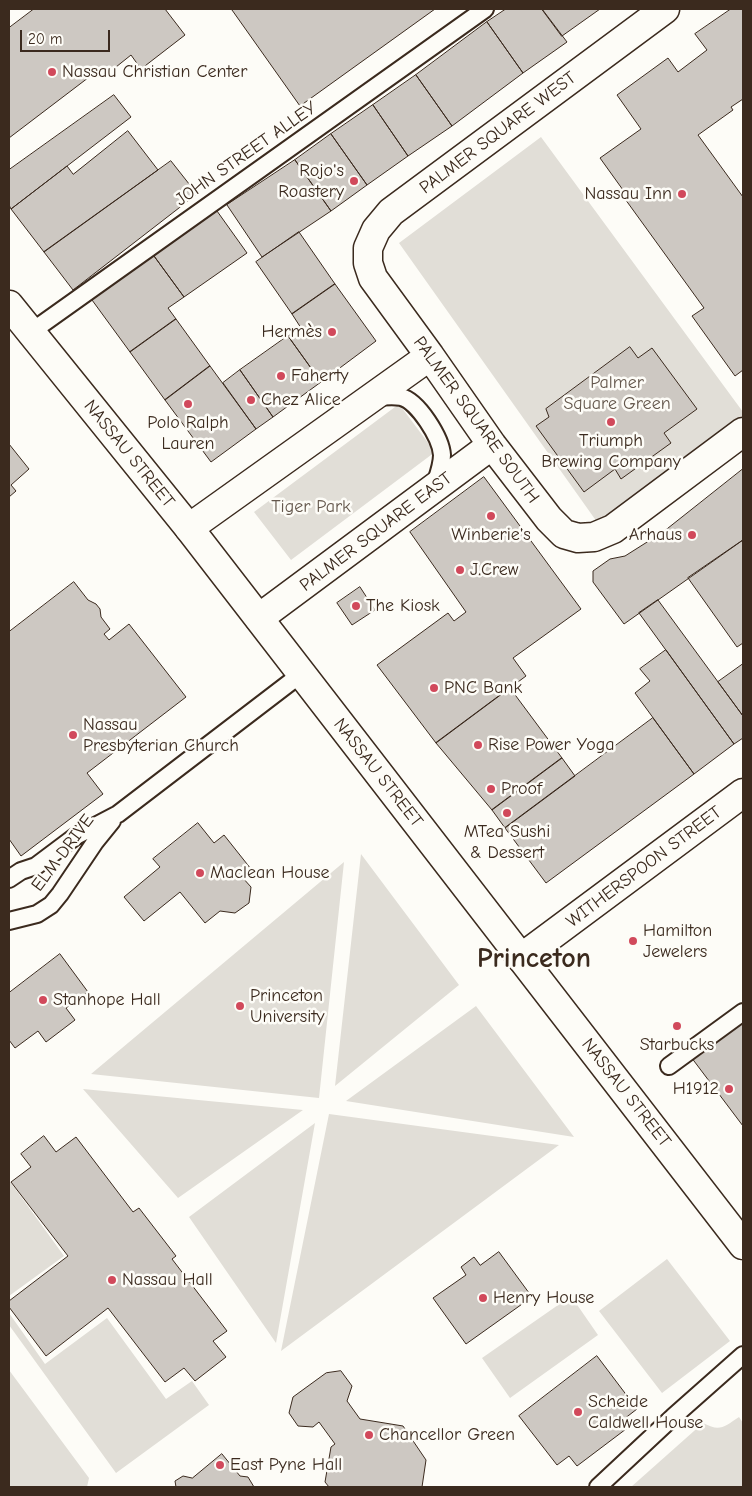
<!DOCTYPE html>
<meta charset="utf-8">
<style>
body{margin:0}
#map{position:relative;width:752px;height:1496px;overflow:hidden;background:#fdfcf7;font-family:"Comic Neue",sans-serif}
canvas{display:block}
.frame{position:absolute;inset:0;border:10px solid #3b2a1e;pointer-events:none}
.scale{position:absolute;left:20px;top:30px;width:90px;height:22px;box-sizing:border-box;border:2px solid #3b2a1e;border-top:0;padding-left:6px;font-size:15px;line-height:18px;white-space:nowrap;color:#3b2a1e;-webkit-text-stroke:4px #fdfcf7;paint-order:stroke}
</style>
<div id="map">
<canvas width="752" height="1496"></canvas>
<div class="frame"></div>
<div class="scale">20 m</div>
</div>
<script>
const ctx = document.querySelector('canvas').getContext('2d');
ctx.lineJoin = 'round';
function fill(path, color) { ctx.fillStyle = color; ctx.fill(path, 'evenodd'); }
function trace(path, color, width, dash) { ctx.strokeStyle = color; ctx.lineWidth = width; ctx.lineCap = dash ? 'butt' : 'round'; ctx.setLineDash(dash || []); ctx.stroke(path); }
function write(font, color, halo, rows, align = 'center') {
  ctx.font = font + ' "Comic Neue",sans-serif'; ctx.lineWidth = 5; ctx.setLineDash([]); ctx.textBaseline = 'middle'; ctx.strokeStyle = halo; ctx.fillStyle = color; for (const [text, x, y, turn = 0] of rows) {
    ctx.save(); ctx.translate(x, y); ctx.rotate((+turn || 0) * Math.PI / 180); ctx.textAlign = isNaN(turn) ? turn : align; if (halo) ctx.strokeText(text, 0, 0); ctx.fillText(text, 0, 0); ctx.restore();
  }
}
fill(new Path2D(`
 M541,137L743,412V419L597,522L399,243Z
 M399,404L435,452L291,560L254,512Z
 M361,854L459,985L335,1086Z
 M344,862L319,1098L91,1074Z
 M476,1006L574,1137L346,1101Z
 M83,1089L303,1110L178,1198Z
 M329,1114L559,1145L281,1351Z
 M315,1123L276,1343L189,1217Z
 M9,1180L64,1256L9,1296Z
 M667,1259L730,1341L662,1393L599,1311Z
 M571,1296L598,1335L510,1398L482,1358Z
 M9,1313L45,1364L107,1318L166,1399L192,1381L209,1405L116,1473L9,1325Z
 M9,1370L89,1478L87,1487H9Z
 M739,1417L743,1423V1487H631L703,1423C720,1432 724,1427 739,1417Z`), '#e1ded7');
const building = new Path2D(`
 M34,9H165L185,35L141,69L131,55L106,75L101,68L9,138V28Z
 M234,9H435L300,106L232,10Z
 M506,9H542L567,42L523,73L487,22Z
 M542,9H600L562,36Z
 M731,9H743V99L731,107L733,110L698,135L743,197V370L735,376L692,316L704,308L620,192L623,190L600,158L641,129L617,95L668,58L678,72L707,50L695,34Z
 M487,22L523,73L452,126L416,75Z
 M416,75L452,126L408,156L373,105Z
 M114,95L131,117L11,209L9,205V170Z
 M373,105L408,156L367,185L331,134Z
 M128,131L158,170L44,252L11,209L67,166L73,174Z
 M331,134L367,185L331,211L295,160Z
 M295,160L331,211L262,257L227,205Z
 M171,161L197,194L73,290L44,252Z
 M217,211L247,253L184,297L154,256Z
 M299,232L335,284L292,314L256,262Z
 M154,256L184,297L168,308L176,319L130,352L92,300Z
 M335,284L376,341L321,382L288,336L301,328L292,314Z
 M176,319L210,366L165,400L130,352Z
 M288,336L321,382L273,417L240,370Z
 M630,347L638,358L652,348L697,409L664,433L671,443L621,479L615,469L584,492L536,426L549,417L546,409Z
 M210,366L256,429L211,462L165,400Z
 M240,370L273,417L256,429L223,383Z
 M9,444L29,469L11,485L16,491L9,497Z
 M743,469V540L624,624L593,582V571L610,559L625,556L663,532Z
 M484,477L581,609L513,658L526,676L436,743L377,665L448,613L454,621L466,612L410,532Z
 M742,541L743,543V643L737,647L688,578Z
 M74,582L88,600L96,604L100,609L101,617L110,629L104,634L109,640L129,624L186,697L87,773L103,794L21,856L9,839V632Z
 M360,587L375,610L352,625L337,603Z
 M658,600L743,716V738L734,744L639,613Z
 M666,650L734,744L694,774L635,693L650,681L640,669Z
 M743,664V716L718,682Z
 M510,688L562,758L492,810L436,743Z
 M653,718L694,774L546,883L505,828Z
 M562,758L575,776L505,828L492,810Z
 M198,823L214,843L224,835L251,869L242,877L251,887L249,903L235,913L220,911L205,923L180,892L144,921L124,897L160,867L153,859Z
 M60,954L88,992L66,1008L75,1020L46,1042L38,1031L15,1048L9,1040V993Z
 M743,1014V1126L688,1053Z
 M44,1136L56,1152L76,1137L133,1212L139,1208L176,1256L172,1259L227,1331L213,1341L226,1357L195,1381L184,1368L165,1382L108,1308L46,1356L9,1307V1301L68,1256L11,1182L31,1167L21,1154Z
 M499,1252L532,1297L466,1344L433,1298L466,1275L461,1267L474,1257L480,1265Z
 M597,1356L637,1409L624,1419L630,1426L577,1466L569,1456L557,1465L519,1416Z
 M341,1371L352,1386L347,1401L360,1419L403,1426L426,1460L422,1487H329L325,1482L331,1447L335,1444L319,1422L313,1427L298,1426L289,1413L293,1397L326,1373Z
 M222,1454L240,1476L248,1477L254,1487H176L175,1481L183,1476L192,1478Z`);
fill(building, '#cdc8c2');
trace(building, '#3b2a1e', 1);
const service = new Path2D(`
 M31,332L485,9
 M374,397C383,397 392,395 401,397C418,401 441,438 442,455C442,466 437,478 434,488
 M9,879L21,871L36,866L76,836L118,814L301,674
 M9,921L37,914L51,905L60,894L95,842L112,821
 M669,1066L743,1012
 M598,1487L673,1417L743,1355`);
const minor = new Path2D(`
 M665,9L391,212L376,230L368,248V263L373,278L430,356L492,445L549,519L564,534L578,538L594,537L613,529L743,432
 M189,528L430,356
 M259,618L492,445`);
const tertiary = new Path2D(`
 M521,958L743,793`);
const primary = new Path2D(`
 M9,305L189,528L743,1245`);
trace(service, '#3b2a1e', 20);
trace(minor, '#3b2a1e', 31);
trace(tertiary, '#3b2a1e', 31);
trace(primary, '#3b2a1e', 31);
trace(service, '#fdfcf7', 16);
trace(minor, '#fdfcf7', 28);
trace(tertiary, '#fdfcf7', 28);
trace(primary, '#fdfcf7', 28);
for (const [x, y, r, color] of [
 [52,72,5,"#d1495b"],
 [354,181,5,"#d1495b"],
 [682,194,5,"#d1495b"],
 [332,332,5,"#d1495b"],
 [281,376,5,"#d1495b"],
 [251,400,5,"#d1495b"],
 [188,404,5,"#d1495b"],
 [611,422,5,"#d1495b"],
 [491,516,5,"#d1495b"],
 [692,535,5,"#d1495b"],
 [460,570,5,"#d1495b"],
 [356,606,5,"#d1495b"],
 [434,688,5,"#d1495b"],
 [73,735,5,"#d1495b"],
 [478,745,5,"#d1495b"],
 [491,789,5,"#d1495b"],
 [507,813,5,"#d1495b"],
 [200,873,5,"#d1495b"],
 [633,941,5,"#d1495b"],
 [43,1000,5,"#d1495b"],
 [240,1006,5,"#d1495b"],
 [677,1026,5,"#d1495b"],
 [729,1089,5,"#d1495b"],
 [112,1280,5,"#d1495b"],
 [483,1298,5,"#d1495b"],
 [578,1412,5,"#d1495b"],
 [369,1435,5,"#d1495b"],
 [220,1465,5,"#d1495b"]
]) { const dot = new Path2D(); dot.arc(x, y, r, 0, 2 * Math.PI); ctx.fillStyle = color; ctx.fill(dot); trace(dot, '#fdfcf7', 2); }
write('18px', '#3b2a1e', '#fdfcf7', [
 ["Nassau Christian Center",62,72],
 ["Rojo's",344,171,"right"],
 ["Roastery",344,192,"right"],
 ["Nassau Inn",672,194,"right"],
 ["Hermès",322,332,"right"],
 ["Faherty",291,376],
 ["Chez Alice",261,400],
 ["Polo Ralph",188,423,"center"],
 ["Lauren",188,444,"center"],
 ["Triumph",611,441,"center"],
 ["Brewing Company",611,462,"center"],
 ["Winberie's",491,535,"center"],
 ["Arhaus",682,535,"right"],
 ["J.Crew",470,570],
 ["The Kiosk",366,606],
 ["PNC Bank",444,688],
 ["Nassau",83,725],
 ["Presbyterian Church",83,746],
 ["Rise Power Yoga",488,745],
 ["Proof",501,789],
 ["MTea Sushi",507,832,"center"],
 ["& Dessert",507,853,"center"],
 ["Maclean House",210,873],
 ["Hamilton",643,931],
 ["Jewelers",643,952],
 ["Princeton",250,996],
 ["University",250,1017],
 ["Stanhope Hall",53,1000],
 ["Starbucks",677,1045,"center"],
 ["H1912",719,1089,"right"],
 ["Nassau Hall",122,1280],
 ["Henry House",493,1298],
 ["Scheide",588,1402],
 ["Caldwell House",588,1423],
 ["Chancellor Green",379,1435],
 ["East Pyne Hall",230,1465]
], 'left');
write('18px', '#3b2a1e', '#fdfcf7', [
 ["PALMER SQUARE WEST",498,133,-37],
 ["JOHN STREET ALLEY",246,154,-35],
 ["PALMER SQUARE SOUTH",476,420,54],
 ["NASSAU STREET",129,454,51],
 ["PALMER SQUARE EAST",376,532,-37],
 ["NASSAU STREET",378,773,52],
 ["ELM DRIVE",63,853,-53],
 ["WITHERSPOON STREET",644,867,-37],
 ["NASSAU STREET",626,1093,52]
]);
write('18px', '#64574c', '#fdfcf7', [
 ["Palmer",617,383],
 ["Square Green",617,404],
 ["Tiger Park",311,507]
]);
write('bold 28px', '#3b2a1e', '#fdfcf7', [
 ["Princeton",534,959]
]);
</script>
